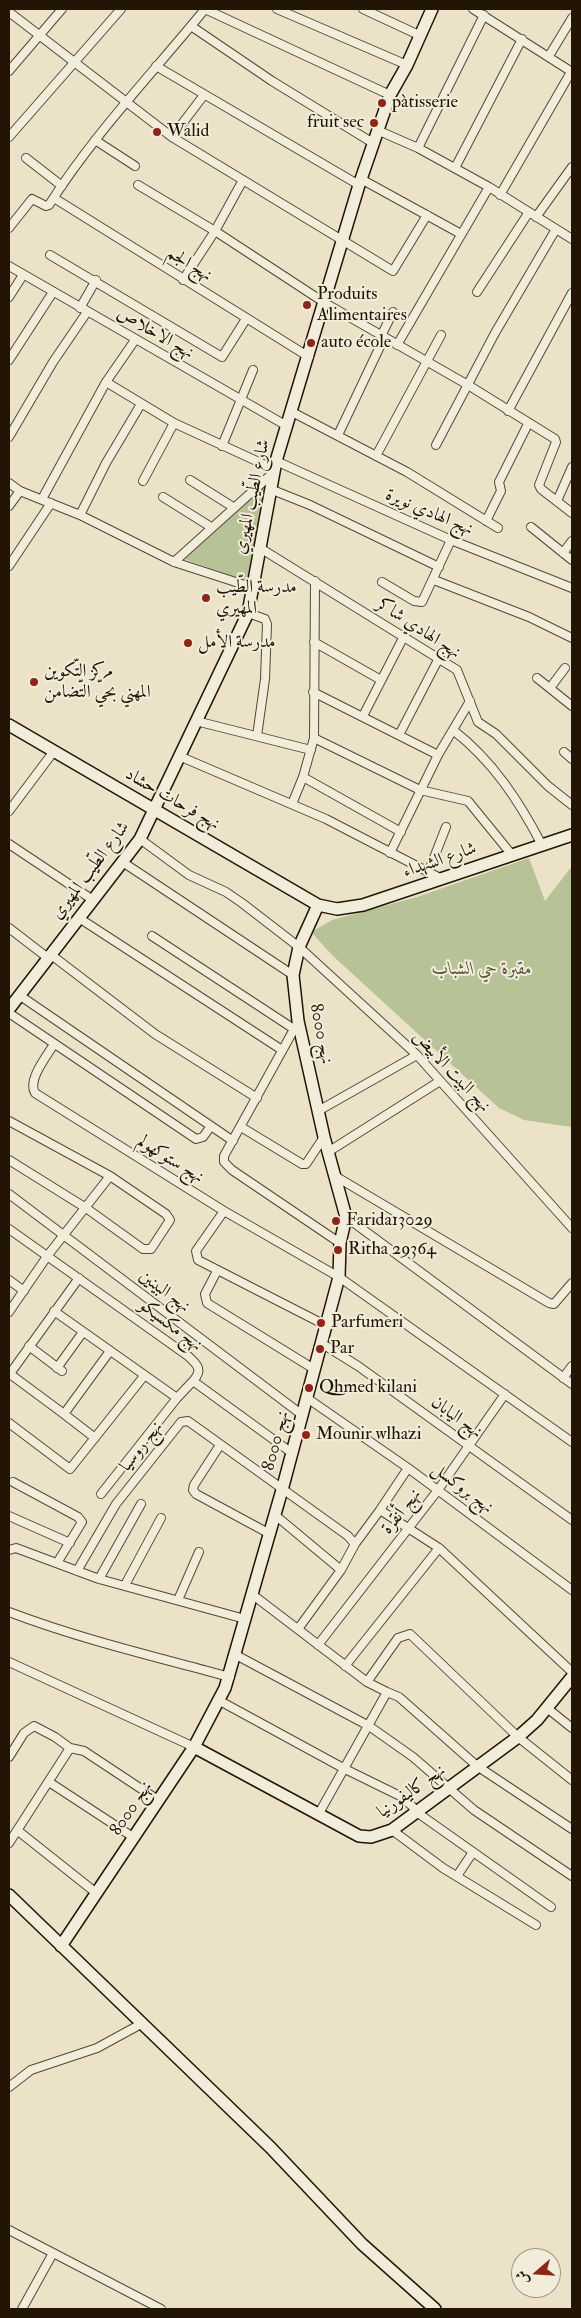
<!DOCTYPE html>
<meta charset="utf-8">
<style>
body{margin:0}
#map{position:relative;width:581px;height:2318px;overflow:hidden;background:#ebe2c7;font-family:"IM FELL Double Pica",Amiri,serif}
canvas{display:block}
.frame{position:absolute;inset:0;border:10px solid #221505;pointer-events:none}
.north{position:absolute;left:511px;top:2248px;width:50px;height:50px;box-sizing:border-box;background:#f2ecdb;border:1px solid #9f9685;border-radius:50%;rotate:251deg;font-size:14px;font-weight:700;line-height:20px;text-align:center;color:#221505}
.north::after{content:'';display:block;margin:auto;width:18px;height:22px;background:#8f2418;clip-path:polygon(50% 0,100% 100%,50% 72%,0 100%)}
</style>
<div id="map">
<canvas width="581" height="2318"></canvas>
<div class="frame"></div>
<div class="north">ش</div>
</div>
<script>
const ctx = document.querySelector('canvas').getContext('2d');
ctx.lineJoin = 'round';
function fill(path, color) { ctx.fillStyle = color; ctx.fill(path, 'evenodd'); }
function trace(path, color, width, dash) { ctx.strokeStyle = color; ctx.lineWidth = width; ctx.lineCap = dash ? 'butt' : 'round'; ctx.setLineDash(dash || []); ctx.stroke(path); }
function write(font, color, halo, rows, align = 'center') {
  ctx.font = font + ' "IM FELL Double Pica",Amiri,serif'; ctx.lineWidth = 4; ctx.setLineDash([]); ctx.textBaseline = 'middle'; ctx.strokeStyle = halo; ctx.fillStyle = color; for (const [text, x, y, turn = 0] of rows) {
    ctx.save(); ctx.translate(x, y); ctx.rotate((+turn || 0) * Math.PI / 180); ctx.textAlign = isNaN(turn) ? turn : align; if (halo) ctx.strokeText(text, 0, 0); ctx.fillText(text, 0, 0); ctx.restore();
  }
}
fill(new Path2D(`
 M269,476L249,582L181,558Z
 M529,858L545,901L572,866V1127L524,1120L499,1108L333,956L311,932L332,920L417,897Z`), '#b7c396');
const street = new Path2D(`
 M205,9L390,95
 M277,9L407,65
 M363,9L421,36
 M473,9L572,72
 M9,12L172,137L393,271L427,215
 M191,26L272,81L373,143
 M549,56L572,18
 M156,66L359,185
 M9,71L62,9
 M377,130L418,148L489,187L572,239
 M9,137L121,9
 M172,137L204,95
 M95,140L135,166
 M418,148L484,15
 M26,158L62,186
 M455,168L522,39
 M361,179L461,234
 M138,185L215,231L325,303L468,385L555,439L556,442L539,485L541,489L572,513
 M500,195L571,72
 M54,198L309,357
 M536,217L572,167
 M9,228L32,199L46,206L49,205C94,134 152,74 205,9
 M50,255L222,357L246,319
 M9,266L287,426
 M183,280L215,231L243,180
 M477,292L529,212
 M9,297L23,275
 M80,308L96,280
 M381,336L393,312
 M397,345L489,187
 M9,360L53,292
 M106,382L174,423L274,469
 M508,411L572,293
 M292,412L407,472L498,528
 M338,435L384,338
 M9,437L53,362L87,312
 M436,445L495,333L556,229
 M222,446L253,370
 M376,456L441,335
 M276,461L451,540L572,588
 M190,480L233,507
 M143,481L174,423
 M9,483L20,491L80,515L174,562L251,587
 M270,489L310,505L439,567
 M163,497L211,527
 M42,499L106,382L135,340
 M557,501L572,467
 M9,506L20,491
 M80,515L106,463L141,404
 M486,521L501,491L499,482L528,424
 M531,527L572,560
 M260,548L457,670L478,722L496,734L548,786L572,805
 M563,553L572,541
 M174,562L274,472
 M9,566L51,503
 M434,580L529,617L572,638
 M382,582L414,601L422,602L451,540
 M248,613L265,619L267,624L265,679L257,736
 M314,642L381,680
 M537,678L572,706
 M550,688L565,668
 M313,692L438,755
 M363,716L404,636
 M196,721L311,750
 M453,730C493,761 519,801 542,845
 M399,735L439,658
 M314,738L420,790L468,801L512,855
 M564,752L572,759
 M179,756L326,819L442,879
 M303,777L401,832
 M292,804L303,777L314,738L315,581
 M9,811L54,751
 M140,839L189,875L226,892L242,903L299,947L417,1055L572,1228
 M9,844L93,900
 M390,853L438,755L470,701
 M124,863L293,975
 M428,873L446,827
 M79,918L282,1050
 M9,928L48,958
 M152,936L294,1029
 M50,954L155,1034L257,1098
 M19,995L233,1141
 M9,1013L196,1139L203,1137L211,1126
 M298,1022L224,1156V1162L232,1170L340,1243
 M54,1044C47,1056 27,1080 35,1093L224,1211L339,1277L572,1442
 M318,1111L417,1055
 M9,1121L110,1176
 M241,1127L302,1164H306L324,1137
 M328,1152L440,1081
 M9,1160L86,1208L143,1249H151L170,1220L166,1214L110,1176L48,1255L9,1312
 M335,1176L549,1303L554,1304L572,1283
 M9,1194L301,1414
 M224,1211L196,1251L198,1260L325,1325
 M346,1217L572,1384
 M9,1229L188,1356C198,1365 203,1370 193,1381L292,1453
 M217,1271L205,1294L207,1303L314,1369
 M9,1280L24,1291
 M54,1311L177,1398L193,1381
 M321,1343L358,1366L572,1520
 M29,1346L62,1371
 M57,1368L83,1332
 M10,1374L64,1414L110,1351
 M9,1375L79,1278
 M563,1378L572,1366
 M307,1398L408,1468L572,1590
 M64,1414L95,1438
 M9,1423L70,1469L144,1376
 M220,1445L194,1485L193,1490L196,1494L270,1534
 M408,1468L380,1510L439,1548L572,1672
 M13,1482L78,1517L82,1522L57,1563
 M101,1494L177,1398
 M275,1515L341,1570
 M9,1516L70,1543
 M355,1544L380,1510
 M9,1550L16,1548L99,1579L245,1619
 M77,1571L116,1504L181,1422L188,1421L348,1536L355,1544L341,1570L298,1629
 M99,1579L141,1504
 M125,1585L161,1518
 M253,1595L367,1682L387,1692L318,1815
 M178,1600L199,1552
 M9,1612C80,1639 156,1657 230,1677
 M318,1645L438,1490L505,1394
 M236,1655L369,1726L413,1757L474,1810L572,1876
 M9,1662L194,1747
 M345,1666L439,1548
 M367,1682L398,1638L410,1634L518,1737L572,1780
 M387,1692L399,1697L477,1766L572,1829
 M220,1701L345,1769L400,1796L412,1806L415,1811L551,1907
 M547,1708L572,1728
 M9,1757L24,1733L34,1726L55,1737L70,1748
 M49,1782L133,1837
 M17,1830L95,1892
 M392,1830L443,1868L536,1925
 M9,1843L70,1748L84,1751L158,1800
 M457,1876L473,1852
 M9,2087L31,2070L97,2048L141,2024
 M9,2230L161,2309
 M22,2309L53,2253`);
const secondary = new Path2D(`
 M9,725L318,905L337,909L363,905L572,835
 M9,1009L140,839L248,613L276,461L359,185L390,95L407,65L432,9
 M194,1747L359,1836L371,1837L392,1830L518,1737L537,1720L572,1677
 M9,1895L270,2147L362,2244L435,2309
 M61,1946L194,1747L225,1688L282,1490L339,1277L340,1243L346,1217L324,1137L298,1021L293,975L299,947L318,905`);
trace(street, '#544836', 10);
trace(secondary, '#221505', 14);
trace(street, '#f2ecdb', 8);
trace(secondary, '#f2ecdb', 11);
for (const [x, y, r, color] of [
 [382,103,5,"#8f2418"],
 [374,123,5,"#8f2418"],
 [157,132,5,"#8f2418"],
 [307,305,5,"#8f2418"],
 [311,343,5,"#8f2418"],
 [206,598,5,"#8f2418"],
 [188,643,5,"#8f2418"],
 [34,682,5,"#8f2418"],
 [336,1221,5,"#8f2418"],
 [338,1250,5,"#8f2418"],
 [321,1323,5,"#8f2418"],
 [320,1349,5,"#8f2418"],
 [309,1388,5,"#8f2418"],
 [306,1435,5,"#8f2418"]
]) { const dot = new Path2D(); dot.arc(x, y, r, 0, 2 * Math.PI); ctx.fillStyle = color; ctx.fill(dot); trace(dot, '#f2ecdb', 2); }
write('18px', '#221505', '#f2ecdb', [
 ["pàtisserie",392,103],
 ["fruit sec",364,123,"right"],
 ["Walid",167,132],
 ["Produits",317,295],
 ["Alimentaires",317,316],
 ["auto école",321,343],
 ["مدرسة الطّيب",216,588],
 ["المهيري",216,609],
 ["مدرسة الأمل",198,643],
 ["مركز التّكوين",44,672],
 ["المهني بحيّ التّضامن",44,693],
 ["Farida13029",346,1221],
 ["Ritha 29364",348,1250],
 ["Parfumeri",331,1323],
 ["Par",330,1349],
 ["Qhmed kilani",319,1388],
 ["Mounir wlhazi",316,1435]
], 'left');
write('18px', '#221505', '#f2ecdb', [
 ["نهج الجم",189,265,32],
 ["نهج الاخلاص",155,334,30],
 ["شارع الطّيب المهيري",253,497,-78],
 ["نهج الهادي نويرة",429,513,23],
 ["نهج الهادي شاكر",418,629,33],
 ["نهج فرحات حشاد",172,800,30],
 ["شارع الشهداء",440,861,-19],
 ["شارع الطّيب المهيري",91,871,-53],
 ["نهج 8000",320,1034,79],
 ["نهج البيت الأبيض",451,1072,47],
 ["نهج ستوكهولم",170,1160,32],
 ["نهج البينين",164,1292,37],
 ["نهج مكسيكو",170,1326,37],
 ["نهج اليابان",456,1418,36],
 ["نهج 8000",277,1441,-75],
 ["نهج روسيا",142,1447,-52],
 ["نهج بروكسل",462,1489,37],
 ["نهج أنقرة",402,1512,-51],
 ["نهح كاليفورنيا",412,1792,-35],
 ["نهج 8000",132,1809,-56]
]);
write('italic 18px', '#565238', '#f2ecdb', [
 ["مقبرة حي الشباب",482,970]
]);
</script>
